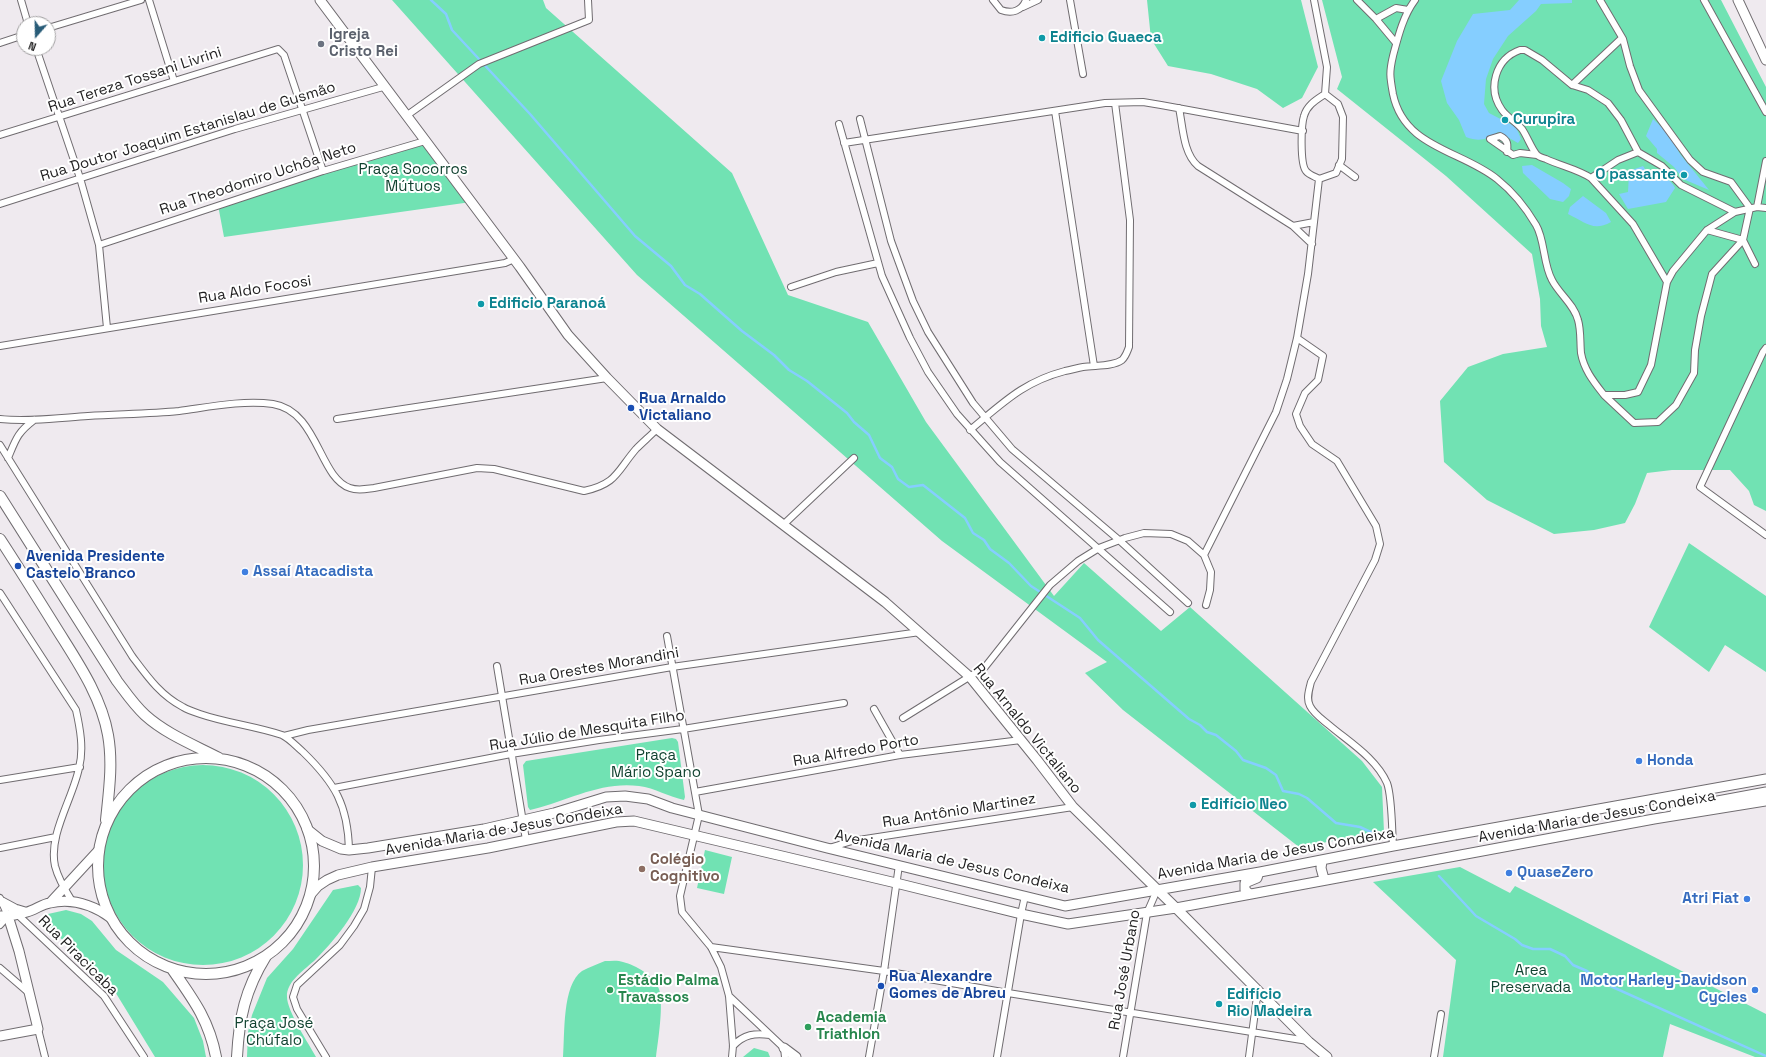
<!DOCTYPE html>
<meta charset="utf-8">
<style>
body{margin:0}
#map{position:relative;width:1766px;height:1057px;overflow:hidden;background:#efeaef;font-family:"Space Grotesk",sans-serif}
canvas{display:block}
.north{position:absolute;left:16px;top:16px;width:40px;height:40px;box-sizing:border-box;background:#fff;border:1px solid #a6a5a6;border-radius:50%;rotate:200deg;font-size:11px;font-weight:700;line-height:16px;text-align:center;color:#201f20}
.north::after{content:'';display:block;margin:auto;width:14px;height:18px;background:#285c78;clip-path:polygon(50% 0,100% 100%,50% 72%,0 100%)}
</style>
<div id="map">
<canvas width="1766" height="1057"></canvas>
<div class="north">N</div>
</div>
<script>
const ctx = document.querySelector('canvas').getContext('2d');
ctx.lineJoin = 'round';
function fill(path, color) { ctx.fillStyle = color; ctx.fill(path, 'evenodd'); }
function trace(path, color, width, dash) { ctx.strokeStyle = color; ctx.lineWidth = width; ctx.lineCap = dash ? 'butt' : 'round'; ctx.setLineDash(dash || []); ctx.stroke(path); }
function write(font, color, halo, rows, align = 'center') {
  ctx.font = font + ' "Space Grotesk",sans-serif'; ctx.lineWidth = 4; ctx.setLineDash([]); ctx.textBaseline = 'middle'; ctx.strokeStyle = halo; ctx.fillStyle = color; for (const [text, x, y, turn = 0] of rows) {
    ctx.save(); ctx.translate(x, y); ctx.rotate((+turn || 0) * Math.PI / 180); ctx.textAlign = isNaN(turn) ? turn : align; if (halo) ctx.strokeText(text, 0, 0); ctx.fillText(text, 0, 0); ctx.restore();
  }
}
fill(new Path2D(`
 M392,0H543L546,8L732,173L788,295L868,322L926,422L1054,596L1084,563L1161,631L1190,607L1362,761L1382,787L1384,832L1299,847L1123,710L1085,673L1107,662L942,541L637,275Z
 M1147,0H1301L1318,67L1302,98L1283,108L1257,89L1211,74L1168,66L1151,39Z
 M1322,0H1721L1766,87V511L1754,505L1749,491L1730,470H1672L1647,473L1635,504L1625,523L1594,530L1554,534L1487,500L1444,462L1440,401L1468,367L1503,354L1547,347L1541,326L1540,299L1532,254L1446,176L1337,89L1342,77Z
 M425,141L471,202L224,237L218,205Z
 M1689,543L1766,596V672L1725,645L1709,672L1649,627Z
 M672,738L676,739L678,742L685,797L684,800C669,797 655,788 639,786C602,781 569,800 534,809L530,810L528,807L523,765L526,761Z
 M103 865a100 100 0 1 1 200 0a100 100 0 1 1-200 0Z
 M705,850L732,857L724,894L697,888Z
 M1460,867L1510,893L1515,886L1766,1014V1057H1755L1670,1024L1663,1057H1443L1456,960L1373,882Z
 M358,885L361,888C361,910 331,944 316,959C306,969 286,981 287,997C287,1011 309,1044 316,1057H247L248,1032L252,1015L267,978L293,949L333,890Z
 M66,910L81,914L92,921L116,950L163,982L194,1018L203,1041L206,1057H155L114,990L43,921L42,918L48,914Z
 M605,961C611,961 618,960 623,962C636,965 654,976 659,989C664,1004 658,1041 656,1057H563C565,1034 562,985 582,971C589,967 598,964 605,961Z
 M754,1048L768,1052L770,1057H743Z`), '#71e2b3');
fill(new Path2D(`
 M1519,0H1572V3L1541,4L1536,11L1508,36L1493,59L1486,79L1484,104L1489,113L1516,127L1521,139L1518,143L1498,132C1487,140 1479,142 1466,137L1459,120L1447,103L1441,81L1457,41L1473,14L1510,10Z
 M1653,119L1670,135L1680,154L1709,190L1683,179L1674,167L1657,153V149L1646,136Z
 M1532,165L1563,183L1571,189L1569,196L1563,202L1550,199L1523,173L1522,166Z
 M1643,166L1649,175C1659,176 1670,177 1675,188L1666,202L1628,209L1619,194L1628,192L1629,173L1632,170Z
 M1583,196L1606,213L1611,222C1593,232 1585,222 1568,214L1570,207Z`), '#85ceff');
trace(new Path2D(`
 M431,0L446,14L452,30L530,114L635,236L671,266L685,285L700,294L742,331L774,355L789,370L807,381L847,413L854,422L869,435L880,458L892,467L898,479L909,487L923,485L965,518L973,533L984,540L990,549L1009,563L1031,586L1080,618L1098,640L1189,719L1200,725L1207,732L1216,735L1236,751L1243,760L1266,768L1276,775L1283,791L1299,794L1307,798L1336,823L1360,827L1377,835
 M1439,876L1476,916L1515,939L1522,945L1533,949H1550L1565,956L1573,965L1587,971L1597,980L1766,1056`), '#85ceff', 2.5);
const street = new Path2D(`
 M21,0L28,24
 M149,0L174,81
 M993,0L1001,10C1012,14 1022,11 1026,0
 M1070,0L1083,74
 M1314,0L1327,67L1325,94
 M1357,0L1376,19L1396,43
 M1415,0C1403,16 1398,37 1393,56C1389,73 1390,77 1393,94C1404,148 1461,150 1497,179C1512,191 1526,208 1536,225C1545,240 1543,264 1552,280C1559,294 1574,304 1578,320C1581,330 1580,342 1581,353C1584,370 1594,382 1604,395H1625L1638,392L1651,365L1667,282
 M1600,0L1623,39L1630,66L1639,90L1690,160L1703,172L1731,182L1750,208L1743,240L1712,274L1701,316L1695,350L1694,373L1676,405L1658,422L1634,423L1604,395
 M1704,0L1766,112
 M1023,7L1038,0
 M1376,19L1396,8L1408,10
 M48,28L141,0
 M0,43L24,35
 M36,48L80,178L99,245L107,328
 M1520,50H1525L1542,60L1572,85L1588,90L1608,103L1621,120L1638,152L1618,160L1591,178C1577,169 1561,166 1546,159C1543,158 1539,157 1537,155C1532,150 1527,136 1522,129C1516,122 1507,117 1502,110C1487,89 1495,59 1520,50Z
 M1572,85L1622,38
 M1179,108C1183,127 1183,153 1198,166L1293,226L1312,244
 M1055,111L1094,366
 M406,116L479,64L589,20L588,0
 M860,119L891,241L913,301L928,332L973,403L1012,449L1119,540L1188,603
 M839,124L882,276L910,338L928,372L957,414L1000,462L1170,612
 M0,135L278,49L284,55L323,171
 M844,143L1105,103L1143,102L1161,105L1303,131
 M1507,152C1508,144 1508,140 1500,136L1490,139L1513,155L1520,153L1537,155
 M1339,165L1355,177
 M1591,178L1633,224L1667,282L1673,271L1707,230L1735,212L1681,185L1662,166L1638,152
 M1319,179L1336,173L1342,159L1343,117L1338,104L1325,94
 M1319,179C1316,177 1309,175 1306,171C1300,164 1301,125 1304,116C1307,105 1316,100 1325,94
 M0,204L235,129L383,87
 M1757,207L1766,161
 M1735,212L1757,207L1766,208
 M1293,226L1314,222
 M1707,230L1743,240L1755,264
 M99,245L323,171L425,141
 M791,287L836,272L878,263
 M1297,338L1323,356L1318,380L1305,393L1296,414L1300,426L1312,444L1337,461L1376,526L1380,544L1375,560L1311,682C1309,690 1306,699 1310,706C1314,714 1322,719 1329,725C1349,742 1376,758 1387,783C1392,796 1392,830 1393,846
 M0,346L505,263L514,259
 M1766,348L1763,352L1700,487L1766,535
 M0,419C29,422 59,418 88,416C118,414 149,414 179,411C209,407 242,400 273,404C318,411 319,478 350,488C358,491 366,489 374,488L477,468L494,469L584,491C617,484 617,471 636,449C643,442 650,436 657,429
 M337,419L607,378
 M970,430C1003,403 1023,382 1065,371C1071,370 1077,368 1083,367C1095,365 1112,367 1122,360C1126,356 1127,352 1129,347L1130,220L1115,103
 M0,445L132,656C147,676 160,695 183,707C188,710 194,712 200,714C226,723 255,726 282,735C289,738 297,747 303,752C335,783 348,805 349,850
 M8,458C16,439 17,433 34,420
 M783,525L854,458
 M1204,555L1276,412L1287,379L1297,338L1308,274L1319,179
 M0,593L76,710C80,728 84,749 79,768C73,798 48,835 55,866C58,878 65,890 72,901
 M667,636L699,815L680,896L682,912L711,947L721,967L729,996L733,1046L732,1057
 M497,666L526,840
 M874,709L900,755
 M903,718L985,667L1050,585L1078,561L1099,548L1125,538L1144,533L1171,534L1188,541L1204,555L1211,572L1210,590L1206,605
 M284,736L308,730L672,667L920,632
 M0,780L80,767
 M334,788L511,754L599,740L683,729L844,703
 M695,792L900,755L1021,740
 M0,848L56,837
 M829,848L852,841L1073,807
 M0,898L8,916L0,925
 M18,915L104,996L144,1057
 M711,947L884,971L1008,993L1308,1041
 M0,968L29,993
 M729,996L784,1048L785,1057
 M38,1029L45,1057
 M733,1046C744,1034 755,1033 770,1035
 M326,1057L297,1009L293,997L297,985L340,945L354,926L364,909L370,887L372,867
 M869,1057L884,971L899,865
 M997,1057L1021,914L1025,896
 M1123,1057L1147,913L1157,890
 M1249,1057L1258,989
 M1434,1057L1441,1014`);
const secondary = new Path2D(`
 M320,0L520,267L568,335L607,378L657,429L885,602L970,677L1037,760L1073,807L1176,908L1309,1042L1327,1057
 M1738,0L1766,60
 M1675,812L1696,805L1766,792
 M307,829L322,841L341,849L349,850L368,848L484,829L554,813L606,797L625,796L648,799L672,808L827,848L1065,906L1260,872L1393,846L1766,779
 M1322,861L1321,868L1324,879
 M311,894L318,886L327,880L338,875L372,867L488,848L616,822L634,821L896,883L1021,914L1068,924L1176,908L1654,819L1766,801
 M1250,894L1245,890V883L1257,878L1258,875
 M2,902L15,909L25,912
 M50,903L98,851
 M0,916C9,916 18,915 27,912C35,910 42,904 50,903C72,898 93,905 111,918
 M0,1036L38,1029L19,951L8,916
 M784,1048L796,1057`);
const primary = new Path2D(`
 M0,496L117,681C126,693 134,705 145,715C166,734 194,745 219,758
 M0,539C19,568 37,597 55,626C76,660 101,695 108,735C113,763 109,791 106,820
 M98 866a108 108 0 1 1 216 0a108 108 0 1 1-216 0Z
 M172,969C193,999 209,1020 216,1057
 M237,1057C239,1018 245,990 266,956`);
trace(street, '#706c70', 8);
trace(secondary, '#706c70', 11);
trace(primary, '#706c70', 12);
trace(street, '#fff', 6);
trace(secondary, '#fff', 9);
trace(primary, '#fff', 10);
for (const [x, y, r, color] of [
 [1042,38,4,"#0f9aa8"],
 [321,44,4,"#6b7280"],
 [1505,120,4,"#0f9aa8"],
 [1684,175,4,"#0f9aa8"],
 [481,304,4,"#0f9aa8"],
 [631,408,4,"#1a4fb4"],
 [18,566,4,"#1a4fb4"],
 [245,572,4,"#3f7fe0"],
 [1639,761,4,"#3f7fe0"],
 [1193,805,4,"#0f9aa8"],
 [642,869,4,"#8d6e63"],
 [1509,873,4,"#3f7fe0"],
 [1747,899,4,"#3f7fe0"],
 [881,986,4,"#1a4fb4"],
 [610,990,4,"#2e9e5b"],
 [1755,990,4,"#3f7fe0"],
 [1219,1004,4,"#0f9aa8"],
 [808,1027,4,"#2e9e5b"]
]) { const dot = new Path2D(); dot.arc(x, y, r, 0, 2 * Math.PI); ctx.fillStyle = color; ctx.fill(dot); trace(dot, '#fff', 1.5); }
write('bold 15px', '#5b616d', '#fff', [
 ["Igreja",329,35],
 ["Cristo Rei",329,52]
], 'left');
write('bold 15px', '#0d838f', '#fff', [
 ["Edificio Guaeca",1050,38],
 ["Curupira",1513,120],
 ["O passante",1676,175,"right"],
 ["Edificio Paranoá",489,304],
 ["Edifício Neo",1201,805],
 ["Edifício",1227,995],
 ["Rio Madeira",1227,1012]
], 'left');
write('15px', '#201f20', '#fff', [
 ["Rua Tereza Tossani Livrini",135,80,-18],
 ["Rua Doutor Joaquim Estanislau de Gusmão",188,132,-17],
 ["Rua Theodomiro Uchôa Neto",258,179,-18],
 ["Rua Aldo Focosi",255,290,-9],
 ["Rua Orestes Morandini",599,667,-10],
 ["Rua Arnaldo Victaliano",1027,729,51],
 ["Rua Júlio de Mesquita Filho",587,731,-9],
 ["Rua Alfredo Porto",856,751,-10],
 ["Rua Antônio Martinez",959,811,-9],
 ["Avenida Maria de Jesus Condeixa",1597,817,-10],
 ["Avenida Maria de Jesus Condeixa",504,830,-10],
 ["Avenida Maria de Jesus Condeixa",1276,854,-10],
 ["Avenida Maria de Jesus Condeixa",952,862,13],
 ["Rua Piracicaba",78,956,45],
 ["Rua José Urbano",1125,970,-80]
]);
write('15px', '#114230', '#fff', [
 ["Praça Socorros",413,170],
 ["Mútuos",413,187],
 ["Praça",656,756],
 ["Mário Spano",656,773],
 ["Area",1531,971],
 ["Preservada",1531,988],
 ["Praça José",274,1024],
 ["Chúfalo",274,1041]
]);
write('bold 15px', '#164399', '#fff', [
 ["Rua Arnaldo",639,399],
 ["Victaliano",639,416],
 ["Avenida Presidente",26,557],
 ["Castelo Branco",26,574],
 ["Rua Alexandre",889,977],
 ["Gomes de Abreu",889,994]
], 'left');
write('bold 15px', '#366cbe', '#fff', [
 ["Assaí Atacadista",253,572],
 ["Honda",1647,761],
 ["QuaseZero",1517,873],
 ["Atri Fiat",1739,899,"right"],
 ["Motor Harley-Davidson",1747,981,"right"],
 ["Cycles",1747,998,"right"]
], 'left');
write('bold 15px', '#785e54', '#fff', [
 ["Colégio",650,860],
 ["Cognitivo",650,877]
], 'left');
write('bold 15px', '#27864d', '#fff', [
 ["Estádio Palma",618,981],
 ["Travassos",618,998],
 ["Academia",816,1018],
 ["Triathlon",816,1035]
], 'left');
</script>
